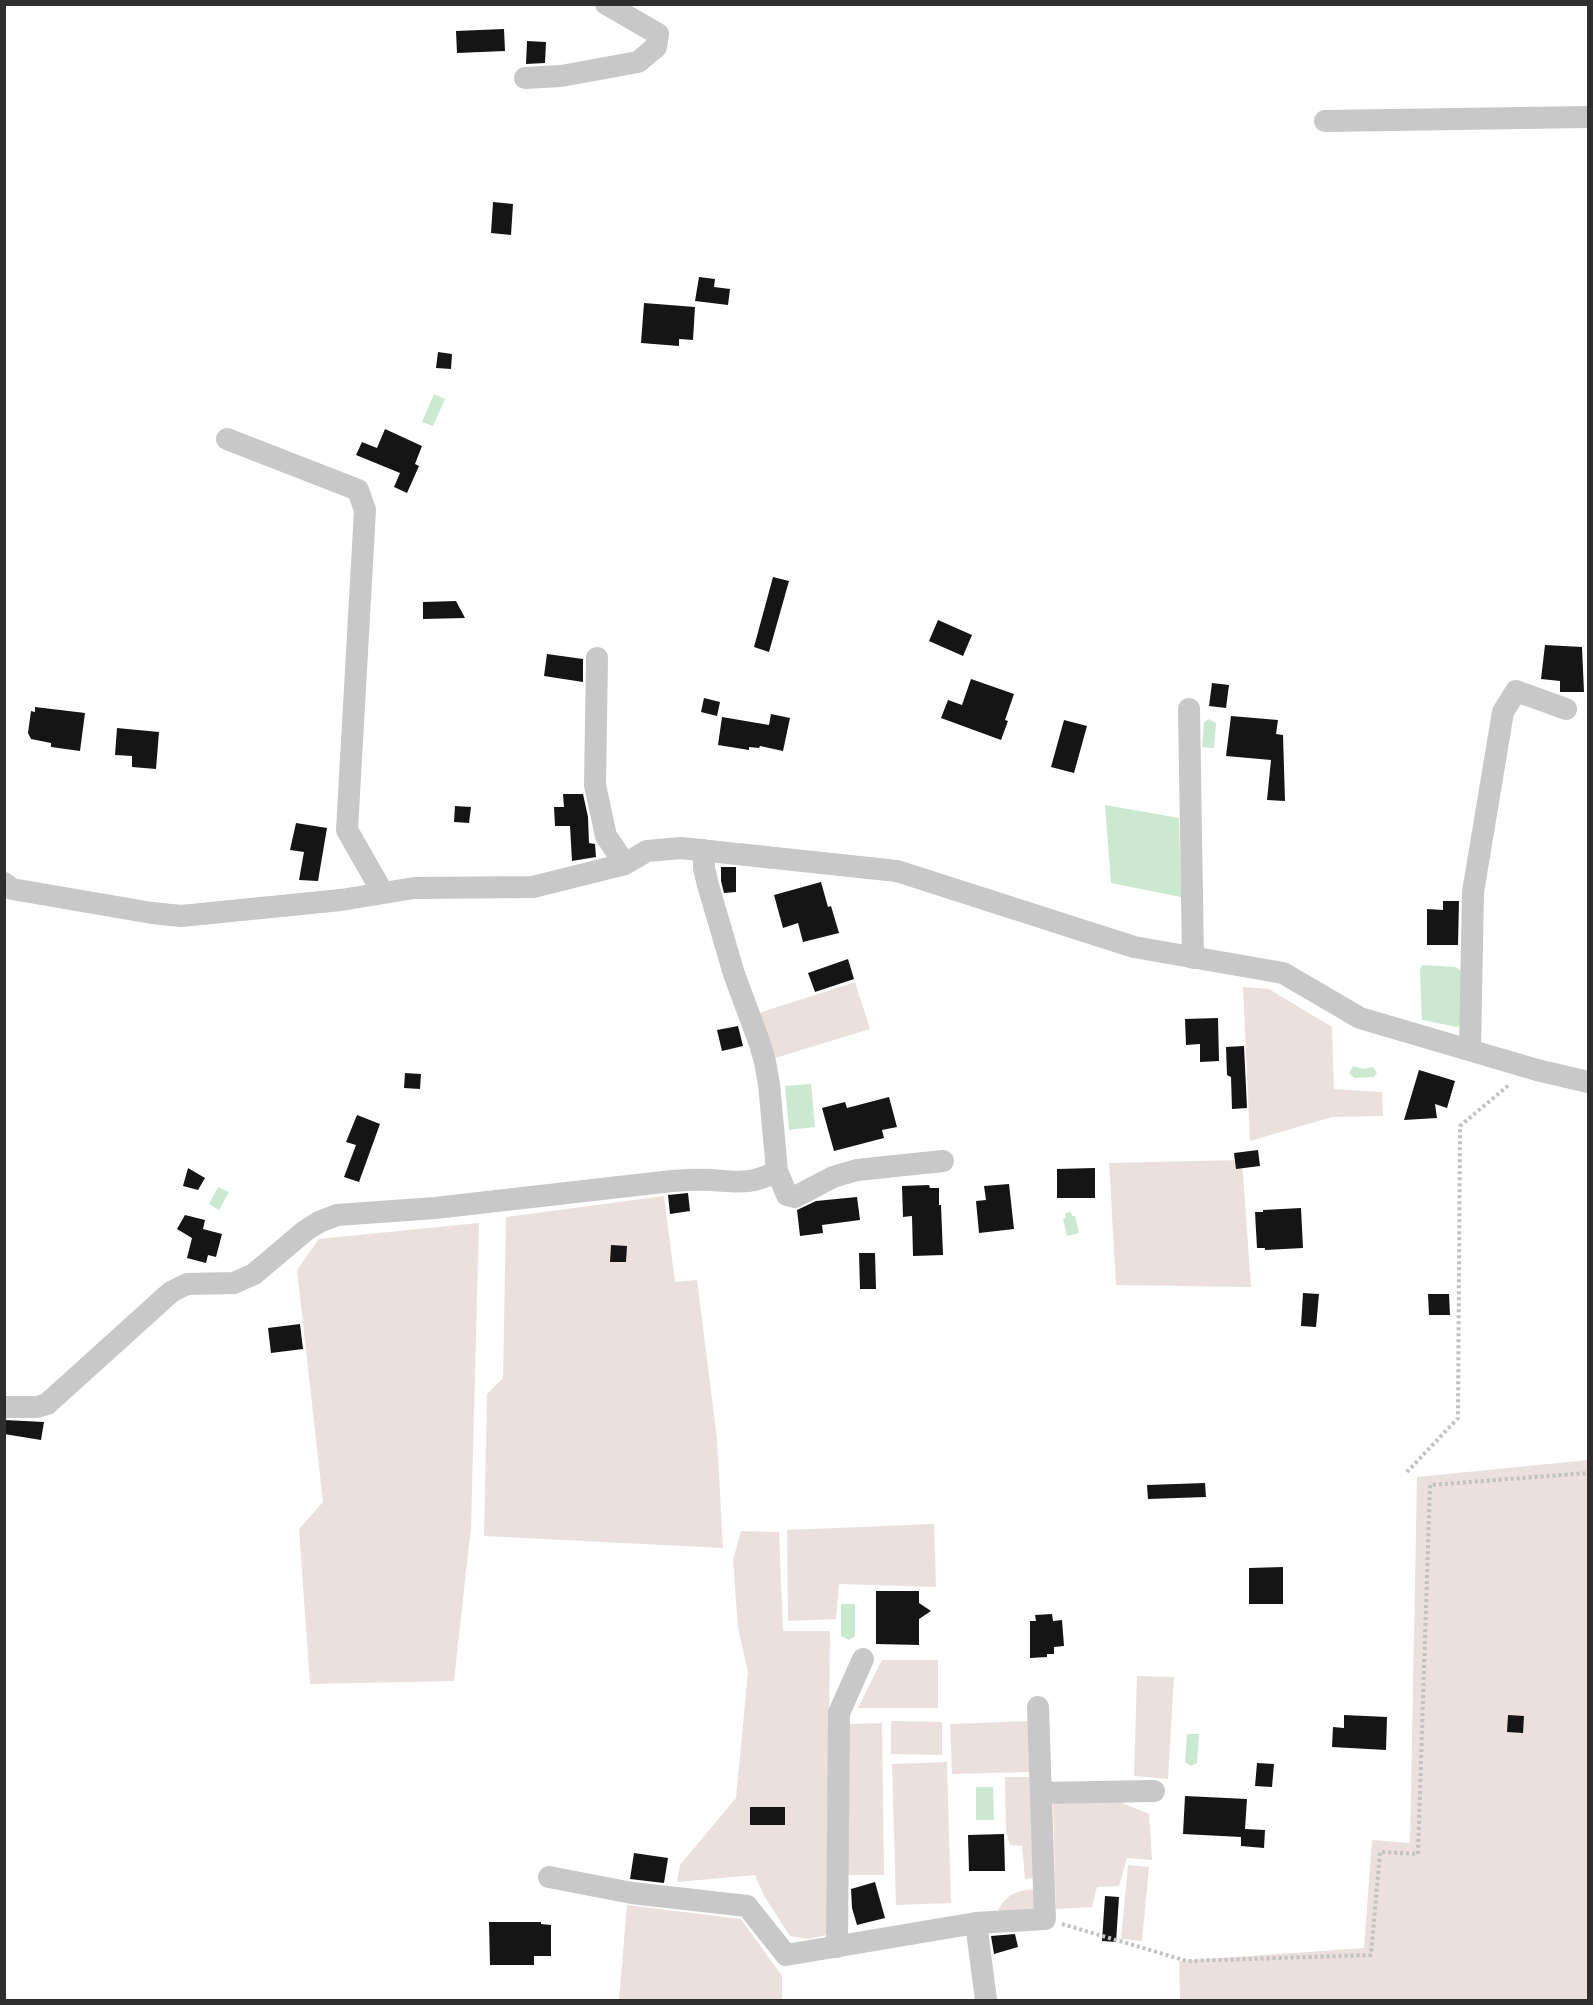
<!DOCTYPE html>
<style>
body{margin:0}
#map{position:relative;width:1593px;height:2005px;overflow:hidden;background:#fff;font-family:"Asap Condensed",sans-serif}
canvas{display:block}
.frame{position:absolute;inset:0;border:6px solid #2e2e2e;pointer-events:none}
</style>
<div id="map">
<canvas width="1593" height="2005"></canvas>
<div class="frame"></div>
</div>
<script>
const ctx = document.querySelector('canvas').getContext('2d');
ctx.lineJoin = 'round';
function fill(path, color) { ctx.fillStyle = color; ctx.fill(path, 'evenodd'); }
function trace(path, color, width, dash) { ctx.strokeStyle = color; ctx.lineWidth = width; ctx.lineCap = dash ? 'butt' : 'round'; ctx.setLineDash(dash || []); ctx.stroke(path); }
fill(new Path2D(`
 M855,982L870,1029L772,1059L756,1014Z
 M1243,987L1269,989L1332,1027L1334,1089L1382,1092L1383,1116L1332,1117L1250,1141Z
 M1242,1160L1251,1287L1116,1285L1109,1163Z
 M664,1196L675,1282L697,1280L717,1439L723,1548L484,1536L487,1394L503,1378L506,1217Z
 M479,1223L471,1527L454,1681L310,1684L299,1529L323,1502L297,1270L319,1239Z
 M1588,1460V2000H1180L1179,1961L1364,1948L1372,1840L1410,1843L1417,1477Z
 M934,1524L936,1587L839,1584L836,1619L788,1621L787,1530Z
 M741,1531L779,1532L783,1631H830L827,1935L807,1939L790,1936L764,1896L755,1875L677,1882L680,1865L736,1798L748,1672L738,1628L733,1560Z
 M882,1660H938V1708H858Z
 M1137,1676L1174,1677L1168,1779L1134,1776Z
 M891,1721L942,1722V1755L891,1754Z
 M1029,1721L1030,1772L952,1774L950,1724Z
 M882,1723L884,1875H848L847,1724Z
 M947,1762L951,1903L896,1905L892,1764Z
 M1005,1777H1031L1037,1878L1025,1879L1022,1846L1010,1845L1006,1831Z
 M1106,1796L1149,1814L1152,1860L1127,1858L1119,1886L1097,1887L1092,1907L1056,1909L1053,1802Z
 M1128,1865L1149,1867L1142,1941L1121,1939Z
 M1037,1889V1911L997,1912C1006,1894 1017,1890 1037,1889Z
 M627,1905L741,1919L782,1976V2000H619Z`), '#ebe0dd');
fill(new Path2D(`
 M434,394L445,399L433,426L422,422Z
 M1209,719L1216,723L1214,748L1202,747L1204,722Z
 M1105,805L1179,818L1181,897L1111,883Z
 M1422,965L1456,967L1461,971L1460,1025L1457,1027L1422,1020L1420,970Z
 M1353,1066L1363,1069L1373,1067L1377,1073L1374,1077L1354,1078L1349,1073Z
 M811,1084L815,1127L789,1130L785,1086Z
 M218,1187L229,1192L219,1210L209,1204Z
 M1071,1212L1072,1216H1075L1079,1233L1067,1236L1063,1218H1066L1065,1213Z
 M841,1604H855V1636L849,1640L841,1636Z
 M1187,1734H1199L1197,1763L1191,1766L1185,1762Z
 M976,1787H993L994,1820H976Z`), '#cae9d0');
fill(new Path2D(`
 M504,29L505,51L457,53L456,31Z
 M527,41L546,42L545,63L526,64Z
 M493,202L513,204L511,235L491,233Z
 M699,277L715,279L714,287L730,289L728,305L695,301Z
 M644,303L695,307L693,340L679,339V346L641,343Z
 M438,352L452,354L451,369L436,368Z
 M385,429L422,446L415,464L419,466L407,493L394,487L400,473L356,455L362,442L377,448Z
 M773,577L789,581L769,652L754,647Z
 M456,601L465,618L423,619V602Z
 M938,620L972,635L963,656L929,641Z
 M1545,645L1582,647L1584,692H1560V681L1541,679Z
 M547,654L583,659V682L544,676Z
 M971,679L1014,694L1005,720L1008,721L1001,740L941,718L948,700L962,705Z
 M1212,683L1229,685L1226,708L1209,706Z
 M704,698L720,702L717,716L701,712Z
 M35,707L85,713L80,751L51,747V743L31,739L28,733L31,711L35,712Z
 M771,714L790,718L783,751L760,746L759,748L749,747V750L718,745L722,717L769,725Z
 M1231,716L1278,720L1276,734L1283,735L1285,801L1267,800L1271,760L1226,756Z
 M1064,720L1087,726L1074,773L1051,767Z
 M117,728L159,732L156,769L132,767V756L115,755Z
 M563,794H583L588,817L589,843L595,844L596,857L572,861L570,826H555L554,807H564Z
 M455,806L471,807L469,823L454,822Z
 M296,823L327,828L318,881L299,880L304,852L290,850Z
 M721,867H736V892L724,893L721,881Z
 M821,882L828,907L831,906L839,933L803,942L798,923L783,928L774,895Z
 M1443,901H1459L1458,945H1427V909L1443,910Z
 M848,959L854,979L815,992L808,973Z
 M1218,1018L1219,1061L1200,1062V1044L1186,1045L1185,1019Z
 M738,1026L743,1046L722,1051L717,1030Z
 M1244,1046L1247,1108L1232,1109L1231,1077L1227,1075L1226,1047Z
 M1419,1070L1455,1081L1447,1108L1435,1104L1437,1118L1404,1120Z
 M405,1073L421,1074L420,1089L404,1088Z
 M889,1097L897,1127L882,1130L884,1138L834,1151L822,1108L845,1102L847,1108Z
 M357,1115L380,1124L359,1182L344,1177L356,1145L346,1142Z
 M1258,1150L1260,1166L1236,1169L1234,1153Z
 M188,1168L205,1178L198,1190L183,1186Z
 M1095,1168V1198H1057V1169Z
 M1009,1184L1014,1229L979,1233L976,1201L986,1200L984,1186Z
 M929,1185L930,1188H939V1205H941L943,1255L913,1256L912,1216L903,1217L902,1186Z
 M688,1193L690,1211L670,1214L668,1195Z
 M857,1197L860,1220L822,1225L823,1233L800,1236L797,1210L816,1201Z
 M1301,1208L1303,1248L1265,1250V1248H1257L1255,1212H1263V1210Z
 M185,1215L205,1220L203,1229L222,1234L216,1257L208,1255L206,1263L187,1258L192,1238L177,1229Z
 M611,1245L627,1246L626,1262H610Z
 M859,1253H875L876,1289H860Z
 M1303,1293L1319,1294L1316,1327L1301,1326Z
 M1428,1294H1449L1450,1315H1429Z
 M300,1324L303,1349L271,1353L268,1328Z
 M4,1420L44,1422L41,1440L4,1434Z
 M1205,1483L1206,1497L1148,1499L1147,1485Z
 M1283,1567V1604H1249V1568Z
 M876,1591H919V1603L931,1611L919,1619V1645L876,1644Z
 M1052,1614L1053,1621L1062,1620L1064,1646L1054,1647V1654H1047V1657L1030,1658V1621H1036L1035,1615Z
 M1344,1715L1387,1717L1386,1750L1332,1747L1333,1727L1344,1728Z
 M1508,1715L1524,1716L1523,1733L1507,1732Z
 M1257,1763L1274,1764L1272,1787L1255,1786Z
 M1185,1796L1247,1799L1245,1829L1265,1830L1264,1848L1241,1846V1837L1183,1834Z
 M750,1807H785V1825H750Z
 M1004,1834L1005,1871H969L968,1835Z
 M634,1853L668,1858L664,1883L630,1879Z
 M875,1882L885,1918L857,1925L852,1908L851,1889Z
 M1105,1896L1119,1897L1116,1942L1102,1941Z
 M489,1922H541V1924L551,1925V1956H534V1965H490Z
 M1015,1934L1018,1947L994,1954L991,1936Z`), '#151515');
trace(new Path2D(`
 M1407,1472L1458,1418L1460,1126L1510,1084
 M1062,1924L1187,1961L1371,1955L1380,1852L1418,1854L1430,1485L1588,1473`), '#c2c2c2', 4, [3, 3]);
trace(new Path2D(`
 M525,78L561,76L638,62L656,47L658,34L606,4
 M1325,121L1588,117
 M227,439L358,490L365,510L347,830L383,893
 M597,658L595,785L606,836L625,864
 M1189,709L1193,958
 M704,850V868L708,885L734,974L760,1044L765,1062L769,1084L777,1171L787,1195L795,1197L833,1177L857,1170L943,1161
 M4,883L12,889L152,913L181,916L341,900L414,888L533,887L625,864L647,851L681,848L897,871L1134,947L1283,973L1360,1018L1537,1070L1588,1082
 M1470,1050L1473,892L1503,712L1516,691L1566,709
 M4,1407H37L47,1404L171,1292L187,1284L234,1283L254,1274L305,1231L319,1222L337,1215L435,1208L672,1181C685,1180 698,1179 711,1180C738,1182 752,1185 777,1171
 M1041,1793L1154,1791
 M549,1877L632,1893L747,1906L786,1955L976,1923
 M837,1947L839,1713L863,1659
 M986,2000L976,1923L1045,1919L1038,1707`), '#c8c8c8', 22);
</script>
